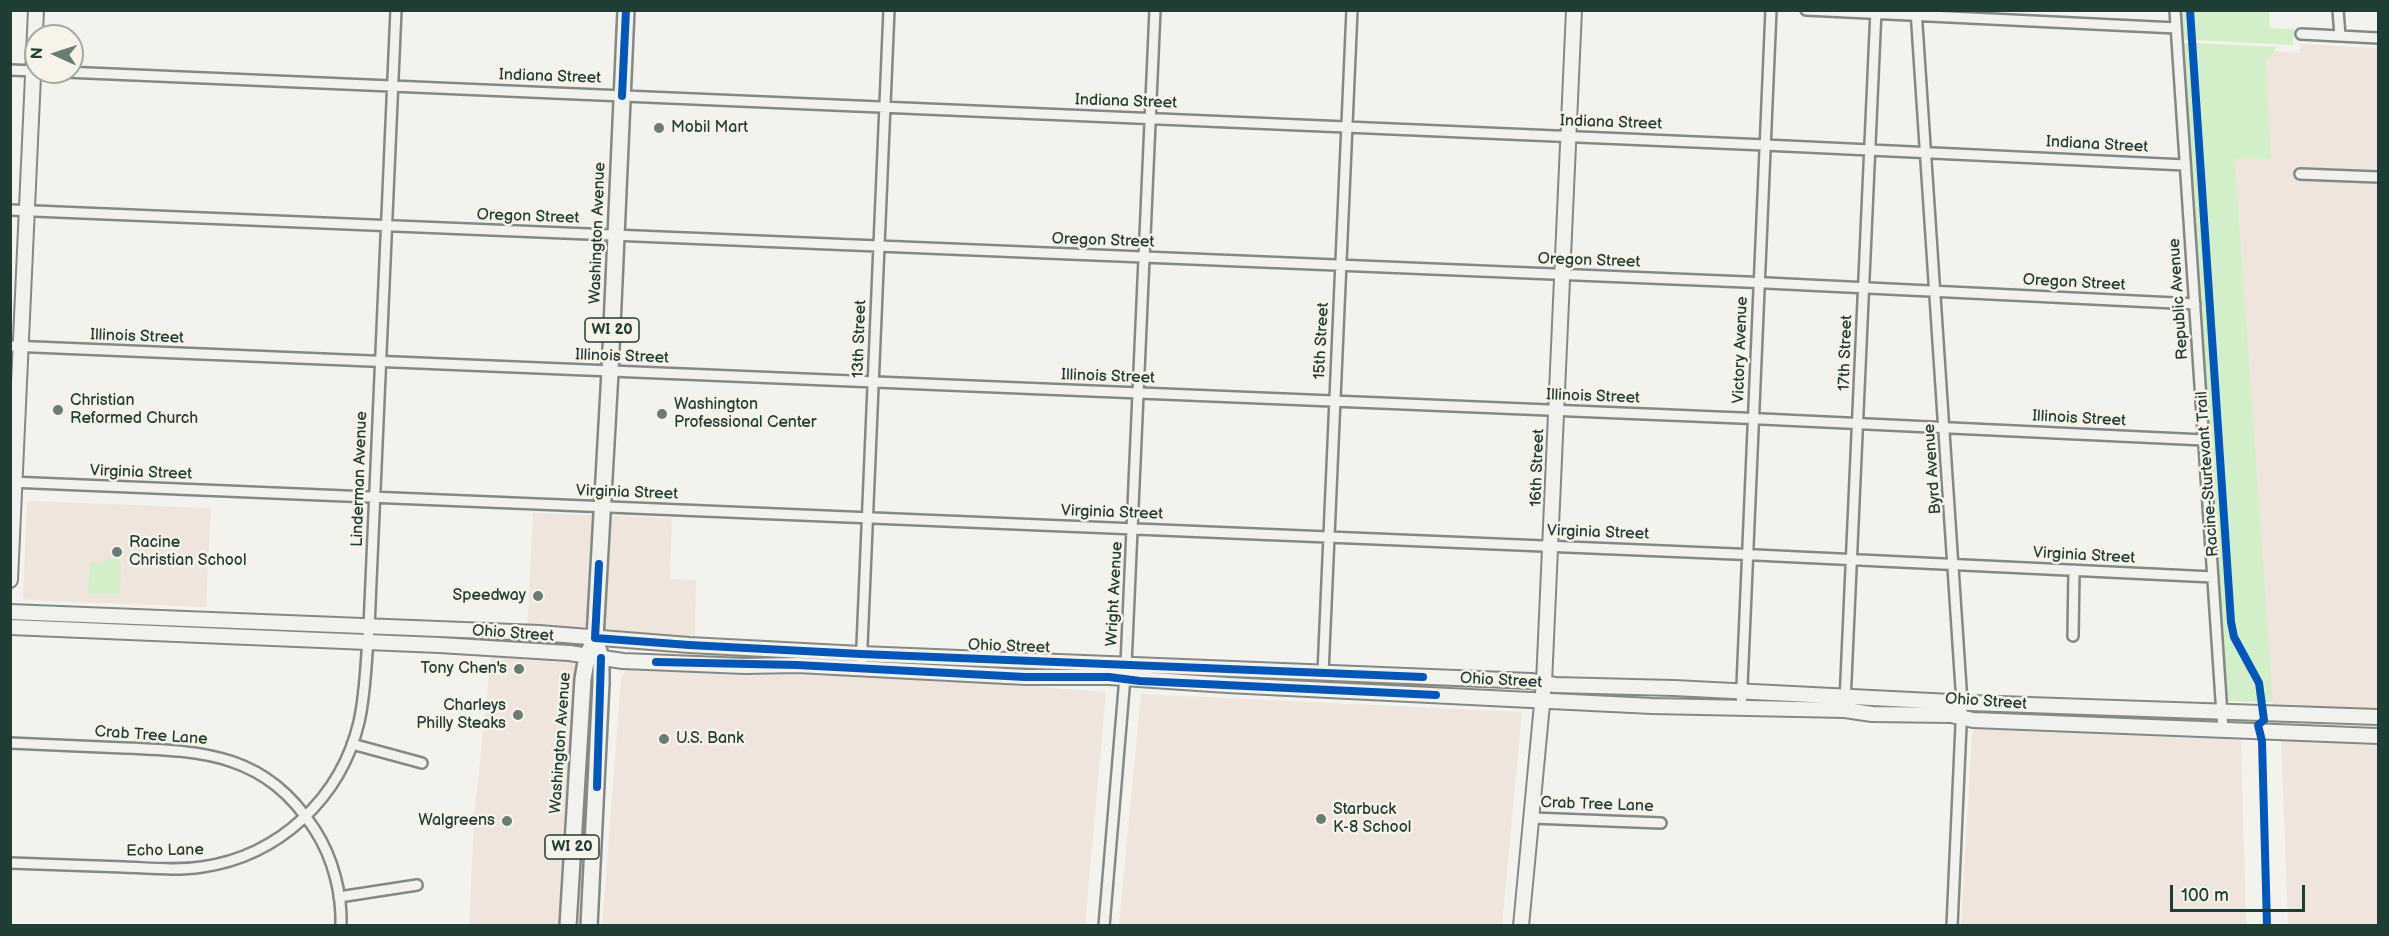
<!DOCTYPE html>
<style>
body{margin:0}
#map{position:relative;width:2389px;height:936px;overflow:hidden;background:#f4f2ec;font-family:"Balsamiq Sans",sans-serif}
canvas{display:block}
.frame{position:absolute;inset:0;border:12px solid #1f3d34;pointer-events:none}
.north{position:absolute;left:24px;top:24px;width:60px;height:60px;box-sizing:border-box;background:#f7f3e8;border:2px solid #a1aaa0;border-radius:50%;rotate:273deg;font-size:16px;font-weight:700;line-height:24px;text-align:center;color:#1f3d34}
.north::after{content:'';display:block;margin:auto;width:21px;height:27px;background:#6a7c74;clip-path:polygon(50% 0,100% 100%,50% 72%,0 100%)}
.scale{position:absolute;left:2170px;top:885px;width:135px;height:27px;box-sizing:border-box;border:3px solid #1f3d34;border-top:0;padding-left:8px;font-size:18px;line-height:21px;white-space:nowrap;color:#1f3d34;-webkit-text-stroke:4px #f7f3e8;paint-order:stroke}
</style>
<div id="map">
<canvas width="2389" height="936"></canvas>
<div class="frame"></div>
<div class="north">N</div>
<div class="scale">100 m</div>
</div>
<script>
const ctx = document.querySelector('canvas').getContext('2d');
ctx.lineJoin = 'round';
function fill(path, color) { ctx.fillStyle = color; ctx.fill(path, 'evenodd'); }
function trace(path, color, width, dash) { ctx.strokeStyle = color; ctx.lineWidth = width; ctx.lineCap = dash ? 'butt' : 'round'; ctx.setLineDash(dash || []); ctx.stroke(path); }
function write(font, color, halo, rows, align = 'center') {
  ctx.font = font + ' "Balsamiq Sans",sans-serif'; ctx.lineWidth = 5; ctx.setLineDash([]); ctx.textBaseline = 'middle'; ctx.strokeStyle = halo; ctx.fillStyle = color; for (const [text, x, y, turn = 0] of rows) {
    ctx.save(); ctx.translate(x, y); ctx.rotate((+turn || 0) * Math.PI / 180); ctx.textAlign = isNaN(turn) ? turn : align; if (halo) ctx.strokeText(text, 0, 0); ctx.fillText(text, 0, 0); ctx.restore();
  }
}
fill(new Path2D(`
 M2300,44L2378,48V712L2273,708L2235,159H2247L2237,49L2300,53Z
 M29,501L211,508L206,607L26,600L23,596L27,503Z
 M533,513L672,518L670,579L696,580L695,639L581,626L559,925L469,926L474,820L491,655L526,656Z
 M627,668L951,680L1106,692L1085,925L602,926L621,679Z
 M1141,694L1522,712L1502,925H1119Z
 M1981,727L2241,738L2246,925H1961L1972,736L1974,729Z
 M2281,738L2378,743V925H2288Z`), '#efe5dc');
fill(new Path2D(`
 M2180,11H2188L2190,40H2182Z
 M2192,11H2269L2270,28L2294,29L2293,45L2194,40Z
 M2182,43H2190L2230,628C2236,654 2255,675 2258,702L2228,701L2227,698Z
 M2194,43L2277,47L2266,61L2271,159H2235L2273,702H2262C2257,675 2240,655 2234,629Z
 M104,558L117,559L121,563L120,594H88L90,562H102Z`), '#d3efca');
const street = new Path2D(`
 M1806,10L2176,28
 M1916,10L1962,703L1952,926
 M2175,10L2223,730
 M2338,10L2340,36
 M2301,34L2378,38
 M10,70L36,71
 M65,72L1765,145L2185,165
 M2300,174L2378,177
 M10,210L1746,282L2195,304
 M10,346L1741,418L2204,440
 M10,482L1735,554L2213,577
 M2073,636L2074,570
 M861,669L889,10
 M1323,673L1352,10
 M1845,702L1876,10
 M1741,709L1771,10
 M10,743C48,745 86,746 124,748C206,751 266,754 315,830C333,858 342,893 341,926
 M352,744L422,763
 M1532,818L1661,823
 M10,863C48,864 86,866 124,867C150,868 176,871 202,867C279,856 341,798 359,722C366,691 366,658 369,627L396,10
 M339,897L417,885
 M1104,926L1126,665L1155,10`);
const secondary = new Path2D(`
 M10,580L36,10
 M10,612L539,633L689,645L861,654L1531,681L1555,685L1674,688L1971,703L2378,717
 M10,627L439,645L569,653L623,661L745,666L797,665L1025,677H1109L1227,685L1652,706L1845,710L1872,714L1951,715L1973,720L2378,736
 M1521,926L1544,683L1574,10`);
const primary = new Path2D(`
 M568,926L583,679L587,656L595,638
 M589,926L601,683V658L595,638L610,372L626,10`);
trace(street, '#848985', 14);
trace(secondary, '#848985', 18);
trace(primary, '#848985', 20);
trace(street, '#f2f1ed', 9);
trace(secondary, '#f2f1ed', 14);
trace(primary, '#f2f1ed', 15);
trace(new Path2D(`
 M2190,10L2231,622L2234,637L2259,683L2264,720L2258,725L2262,741L2267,926
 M622,96L626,10
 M599,564L595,638L689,645L861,654L1423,677
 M656,662L797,665L1025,677H1109L1140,681L1436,695
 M597,787L601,658`), '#0057b8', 8);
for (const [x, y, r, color] of [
 [659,128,6,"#6a7c74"],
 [58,410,6,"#6a7c74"],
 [662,414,6,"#6a7c74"],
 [117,552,6,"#6a7c74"],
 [538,596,6,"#6a7c74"],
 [519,669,6,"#6a7c74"],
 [518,715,6,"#6a7c74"],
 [664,739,6,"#6a7c74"],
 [1321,819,6,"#6a7c74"],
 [507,821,6,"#6a7c74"]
]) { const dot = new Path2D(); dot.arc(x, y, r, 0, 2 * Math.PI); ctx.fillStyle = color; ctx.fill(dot); trace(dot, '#f7f3e8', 2); }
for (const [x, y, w] of [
 [612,330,54],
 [572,847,54]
]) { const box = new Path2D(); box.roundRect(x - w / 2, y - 12, w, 24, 4.5); ctx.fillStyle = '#f7f3e8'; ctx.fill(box); trace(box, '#1f3d34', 1.5); }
write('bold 15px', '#1f3d34', null, [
 ["WI 20",612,330],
 ["WI 20",572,847]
]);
write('16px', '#1f3d34', '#f7f3e8', [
 ["Indiana Street",550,77,2],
 ["Indiana Street",1126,102,2],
 ["Indiana Street",1611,123,2],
 ["Indiana Street",2097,145,3],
 ["Oregon Street",528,217,2],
 ["Washington Avenue",598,233,-88],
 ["Oregon Street",1103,241,2],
 ["Oregon Street",1589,261,2],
 ["Oregon Street",2074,283,3],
 ["Republic Avenue",2179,299,-94],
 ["Illinois Street",137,337,2],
 ["13th Street",860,339,-88],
 ["15th Street",1322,341,-87],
 ["Victory Avenue",1741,350,-88],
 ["17th Street",1846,353,-88],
 ["Illinois Street",622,357,2],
 ["Illinois Street",1108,377,2],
 ["Illinois Street",1593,397,2],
 ["Illinois Street",2079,419,3],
 ["16th Street",1538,468,-88],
 ["Byrd Avenue",1933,469,-94],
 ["Virginia Street",141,473,2],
 ["Racine-Sturtevant Trail",2208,474,-94],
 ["Linderman Avenue",360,479,-88],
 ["Virginia Street",627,493,2],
 ["Virginia Street",1112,513,2],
 ["Virginia Street",1598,533,2],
 ["Virginia Street",2084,556,3],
 ["Wright Avenue",1115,594,-87],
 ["Ohio Street",513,634,4],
 ["Ohio Street",1009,647,2],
 ["Ohio Street",1501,681,3],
 ["Ohio Street",1986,702,4],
 ["Crab Tree Lane",151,736,4],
 ["Washington Avenue",561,743,-86],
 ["Crab Tree Lane",1597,805,2],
 ["Echo Lane",165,851,-1]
]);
write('16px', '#1f3d34', '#f7f3e8', [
 ["Mobil Mart",671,128],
 ["Christian",70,401],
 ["Reformed Church",70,419],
 ["Washington",674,405],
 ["Professional Center",674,423],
 ["Racine",129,543],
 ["Christian School",129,561],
 ["Speedway",526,596,"right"],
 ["Tony Chen's",507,669,"right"],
 ["Charleys",506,706,"right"],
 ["Philly Steaks",506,724,"right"],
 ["U.S. Bank",676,739],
 ["Starbuck",1333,810],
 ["K-8 School",1333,828],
 ["Walgreens",495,821,"right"]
], 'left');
</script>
